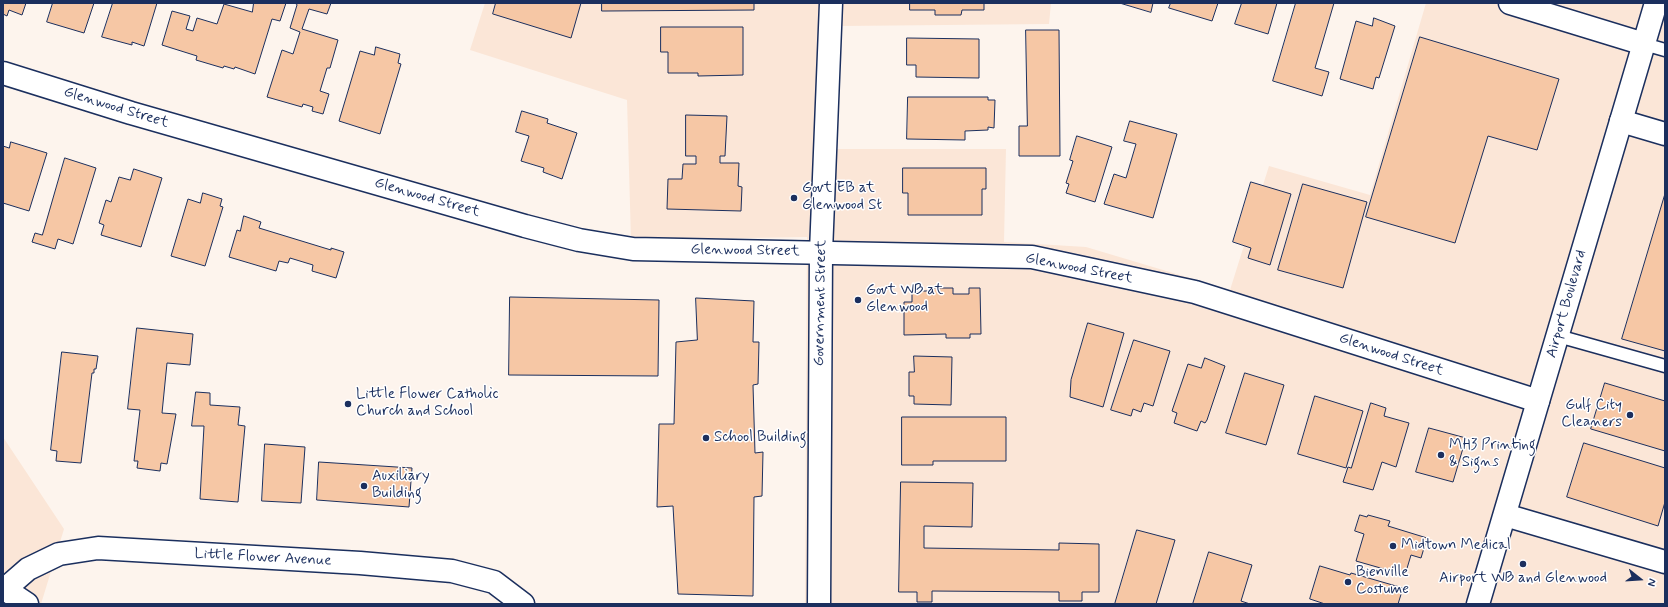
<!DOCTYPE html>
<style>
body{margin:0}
#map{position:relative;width:1668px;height:607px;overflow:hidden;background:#fdf4ed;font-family:Mynerve,sans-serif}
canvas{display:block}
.frame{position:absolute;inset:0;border:4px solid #1b2f5e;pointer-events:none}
.north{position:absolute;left:1620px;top:559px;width:40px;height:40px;-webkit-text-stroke:3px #fff;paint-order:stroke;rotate:107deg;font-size:11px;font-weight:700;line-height:16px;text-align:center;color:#1b2f5e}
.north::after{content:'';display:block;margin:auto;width:14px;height:18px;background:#1b2f5e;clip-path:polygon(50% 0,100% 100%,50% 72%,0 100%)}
</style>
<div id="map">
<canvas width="1668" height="607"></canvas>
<div class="frame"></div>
<div class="north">N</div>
</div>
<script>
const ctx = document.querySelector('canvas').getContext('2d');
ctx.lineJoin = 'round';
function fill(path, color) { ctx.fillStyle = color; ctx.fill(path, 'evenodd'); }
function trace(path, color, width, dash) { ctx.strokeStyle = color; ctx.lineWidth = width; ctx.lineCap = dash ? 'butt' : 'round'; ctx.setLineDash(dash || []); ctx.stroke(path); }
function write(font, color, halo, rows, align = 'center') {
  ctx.font = font + ' Mynerve,sans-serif'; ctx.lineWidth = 3; ctx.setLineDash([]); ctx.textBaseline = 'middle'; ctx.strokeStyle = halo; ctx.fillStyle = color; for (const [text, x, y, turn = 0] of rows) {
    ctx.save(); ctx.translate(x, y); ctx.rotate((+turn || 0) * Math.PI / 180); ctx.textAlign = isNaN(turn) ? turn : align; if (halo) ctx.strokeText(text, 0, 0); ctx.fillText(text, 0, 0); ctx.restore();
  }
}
fill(new Path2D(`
 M485,3H1051L1049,24L841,26L837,149H1006L1004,242L1086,247L1230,290L1269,166L1370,195L1426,3H1665V604H805L807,237L631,240L627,100L470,50Z
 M3,437L64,529L41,604H3Z`), '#fbe6d7');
const building = new Path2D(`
 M3,3H26L22,15L9,10L7,16L3,14Z
 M53,3H94L84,33L47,22Z
 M113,3H157L144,46L132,42V45L102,37Z
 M254,3H286L280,21L272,19L255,74L235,67L234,69L224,66L223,68L196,60L197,56L162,45L172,11L190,16L186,29L193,31L197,18L217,24L224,4L252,12Z
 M295,3H331L327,14L309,9L302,29L338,40L330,68H327L320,91L329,94L323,114L312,111L313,107L303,104L302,107L267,97L282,50L293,54L300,32L290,28L297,5Z
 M496,3H581L571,38L493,14Z
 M602,3H754V10L606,11H602Z
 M910,3H984V10H962L961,15H935V10H910Z
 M1120,3H1153L1151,12Z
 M1171,3H1218L1212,21L1169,8Z
 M1242,3H1277L1268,34L1235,24Z
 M1296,3H1334L1315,68L1329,72L1322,96L1273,81Z
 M1374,18L1395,26L1379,78L1376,77L1373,89L1340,79L1356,21L1372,26Z
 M661,27H743V75L698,76V73H668V52H661Z
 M1026,30H1059L1060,156H1019V126H1027Z
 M1420,37L1559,79L1537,150L1488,136L1455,243L1366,217Z
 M907,38L979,39V78L916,77V65H907Z
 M376,47L400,54L398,63L401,64L380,134L339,121L360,51L374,55Z
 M908,97H988V100H995L994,128L988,127V130L965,131V140L907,139Z
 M522,111L548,119L547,123L577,133L562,179L543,172L544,168L521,161L529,136L516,132Z
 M686,115L727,116L725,156H720V163H739L738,186L742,187L741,211L667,209L668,179H682L683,164H696V156H686Z
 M1130,121L1177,134L1153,218L1104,204L1114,174L1126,178L1136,144L1124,141Z
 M1077,136L1112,147L1095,202L1066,193L1069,184L1066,183L1073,161L1070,160Z
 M11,142L47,153L29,211L3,203V146L9,148Z
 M65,158L96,168L73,244L58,239L55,249L32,242L35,233L42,235Z
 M903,168H986V189H982V215H908V193H903Z
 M134,169L162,178L141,247L101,235L104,225L99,223L106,200L111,202L119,177L130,180Z
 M1251,182L1291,194L1270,265L1248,258L1251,248L1233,242Z
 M1303,184L1367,202L1343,288L1278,270Z
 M203,193L222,199L220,206L223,207L205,266L171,256L188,199L200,203Z
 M1665,194V351L1622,339Z
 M244,216L261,222L259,228L331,250V248L344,252L336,278L312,271L313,265L290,258L288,263L279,261L276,271L229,257L237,230L240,231Z
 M930,288H953V294H969V288H980L981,334H970V338H946V334L904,335V302H912V291H930Z
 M510,297L659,300L658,376L509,375Z
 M696,298L754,301L753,342H759L758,384L753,385L755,453L763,452L762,496L754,497L753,596L678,594L673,506L657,507L659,424H674L676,342L697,340Z
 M1088,323L1124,333L1103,407L1070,397L1071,380Z
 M137,328L193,334L190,365L167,363L162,413L176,414L167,464L161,463L160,471L137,468L138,461H134L140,410L128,409Z
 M1134,340L1170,351L1153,406L1144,403L1141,412L1133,409L1131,416L1111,410Z
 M62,352L98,356L96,369H94V373H92L81,463L56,461L57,451L51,450Z
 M914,356L952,357L951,405L914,404V396H909V372H914Z
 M1205,358L1225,366L1207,420L1205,423L1201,421L1197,431L1174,423L1177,413L1172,411L1188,364L1201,368Z
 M1245,373L1284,385L1266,445L1226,433Z
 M1605,383L1665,401V451L1591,429Z
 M196,392L210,393V405L240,407L238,425L245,426L238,502L200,499L204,426H192Z
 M1315,396L1363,411L1346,468L1298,454Z
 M1371,403L1386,408L1384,416L1409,423L1396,467L1382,462L1373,490L1343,482L1348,467L1351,468Z
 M902,417H1006V461H933V465H902Z
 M1429,428L1466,438L1453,482L1416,472Z
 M1584,443L1665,468V502L1658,526L1567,497Z
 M265,444L305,447L301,503L262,501Z
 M319,462L412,468L409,507L317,500Z
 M901,482L973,483L972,527L924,526V548L1059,550V543L1099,544V592H1082V601H1059V592L932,591V602H917V592H899Z
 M1360,515L1367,517L1368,515L1390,521L1388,526L1427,538L1421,558L1411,555L1405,575L1356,561L1364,534L1355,531Z
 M1137,530L1175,540L1156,604H1115Z
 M1209,552L1252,565L1241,601L1250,604H1193Z
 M1320,566L1350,575L1351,573L1403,588L1398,604H1325L1310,599Z`);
fill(building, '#f6c7a5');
trace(building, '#1b2f5e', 1);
const service = new Path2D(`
 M1644,44L1665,50
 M1558,336L1665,366`);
const minor = new Path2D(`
 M1510,3L1644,44
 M3,73L131,113L525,226L579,240L633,249L1032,257L1195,292L1538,401
 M1621,121L1665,134
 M1505,515L1665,562
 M5,589L28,569L59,554L98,548L360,563L452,571L494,582L523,604`);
const tertiary = new Path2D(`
 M3,588L27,604`);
const secondary = new Path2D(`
 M1478,604L1656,3`);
const primary = new Path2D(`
 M819,604L821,252L831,3`);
trace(service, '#1b2f5e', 15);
trace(minor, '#1b2f5e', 25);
trace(tertiary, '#1b2f5e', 25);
trace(secondary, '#1b2f5e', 25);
trace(primary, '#1b2f5e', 25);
trace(service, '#fff', 12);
trace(minor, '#fff', 22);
trace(tertiary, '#fff', 22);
trace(secondary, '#fff', 22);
trace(primary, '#fff', 22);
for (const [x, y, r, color] of [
 [794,198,4,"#1b2f5e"],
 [858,300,4,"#1b2f5e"],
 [348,404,4,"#1b2f5e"],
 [1630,415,4,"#1b2f5e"],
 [706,438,4,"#1b2f5e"],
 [1441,455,4,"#1b2f5e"],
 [364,486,4,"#1b2f5e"],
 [1393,546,4,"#1b2f5e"],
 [1523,564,4,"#1b2f5e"],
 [1348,582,4,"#1b2f5e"]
]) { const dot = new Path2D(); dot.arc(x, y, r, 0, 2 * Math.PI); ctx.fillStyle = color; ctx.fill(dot); trace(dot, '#fff', 1.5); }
write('15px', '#1b2f5e', '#fff', [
 ["Glenwood Street",116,108,17],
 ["Glenwood Street",427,198,16],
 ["Glenwood Street",745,251,1],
 ["Glenwood Street",1079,269,11],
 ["Government Street",821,303,-89],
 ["Airport Boulevard",1567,304,-74],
 ["Glenwood Street",1391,355,18],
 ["Little Flower Avenue",263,558,3]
]);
write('15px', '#1b2f5e', '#fff', [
 ["Govt EB at",802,189],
 ["Glenwood St",802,206],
 ["Govt WB at",866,291],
 ["Glenwood",866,308],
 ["Little Flower Catholic",356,395],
 ["Church and School",356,412],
 ["Gulf City",1622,406,"right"],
 ["Cleaners",1622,423,"right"],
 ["School Building",714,438],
 ["MH3 Printing",1449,446],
 ["& Signs",1449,463],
 ["Auxiliary",372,477],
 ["Building",372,494],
 ["Midtown Medical",1401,546],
 ["Bienville",1356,573],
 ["Costume",1356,590],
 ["Airport WB and Glenwood",1523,579,"center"]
], 'left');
</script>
